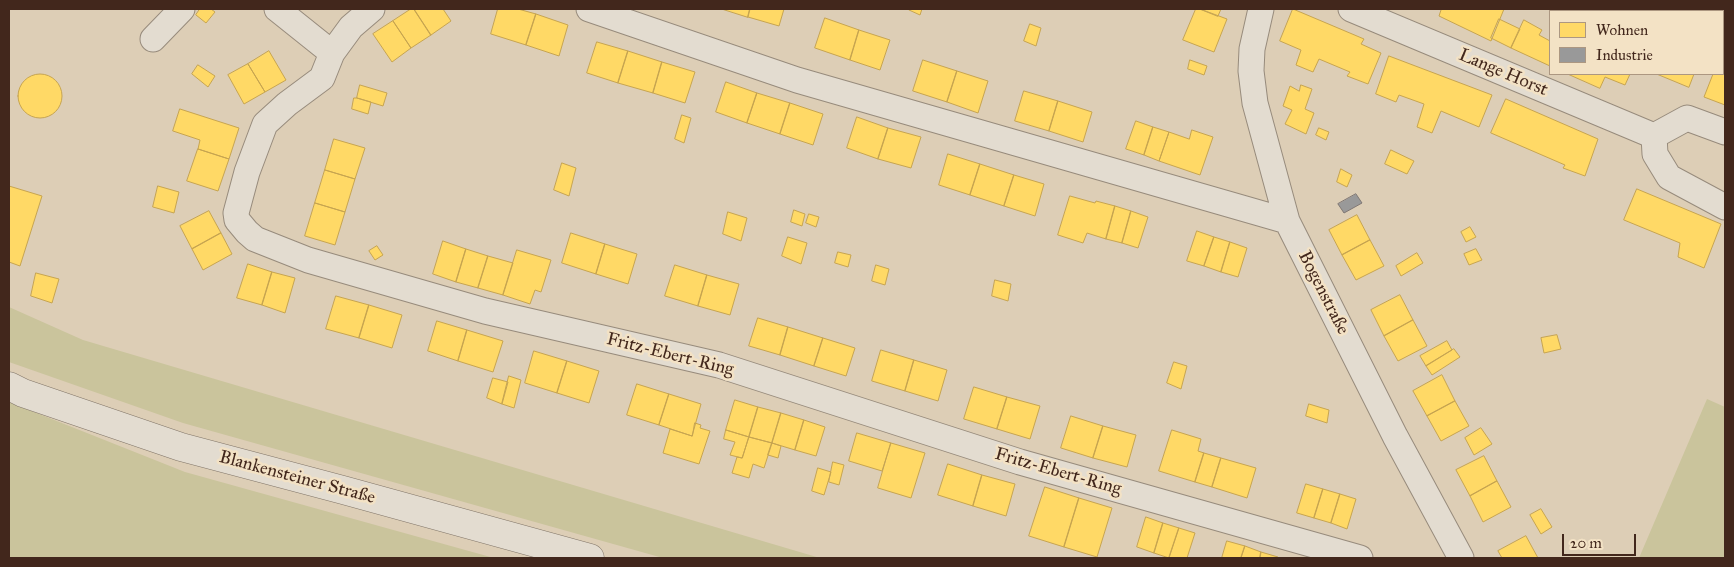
<!DOCTYPE html>
<meta charset="utf-8">
<style>
body{margin:0}
#map{position:relative;width:1734px;height:567px;overflow:hidden;background:#ddceb6;font-family:"IM FELL Great Primer",serif}
canvas{display:block}
.frame{position:absolute;inset:0;border:10px solid #42271c;pointer-events:none}
.legend{position:absolute;left:1549px;top:10px;width:175px;height:65px;box-sizing:border-box;background:#f3e2c5;border:1px solid #ac9781;margin:0;padding:6px 9px;list-style:none;font-size:15px;color:#42271c}
.legend li{display:flex;align-items:center;gap:10px;height:25px}
.legend b{width:25px;border:1px solid #ac9781}
.scale{position:absolute;left:1562px;top:534px;width:74px;height:22px;box-sizing:border-box;border:2px solid #42271c;border-top:0;padding-left:6px;font-size:15px;line-height:18px;white-space:nowrap;color:#42271c;-webkit-text-stroke:4px #f3e2c5;paint-order:stroke}
</style>
<div id="map">
<canvas width="1734" height="567"></canvas>
<div class="frame"></div>
<ul class="legend">
<li><b style="height:14px;background:#ffd966"></b>Wohnen</li>
<li><b style="height:14px;background:#999"></b>Industrie</li>
</ul>
<div class="scale">20 m</div>
</div>
<script>
const ctx = document.querySelector('canvas').getContext('2d');
ctx.lineJoin = 'round';
function fill(path, color) { ctx.fillStyle = color; ctx.fill(path, 'evenodd'); }
function trace(path, color, width, dash) { ctx.strokeStyle = color; ctx.lineWidth = width; ctx.lineCap = dash ? 'butt' : 'round'; ctx.setLineDash(dash || []); ctx.stroke(path); }
function write(font, color, halo, rows, align = 'center') {
  ctx.font = font + ' "IM FELL Great Primer",serif'; ctx.lineWidth = 5; ctx.setLineDash([]); ctx.textBaseline = 'middle'; ctx.strokeStyle = halo; ctx.fillStyle = color; for (const [text, x, y, turn = 0] of rows) {
    ctx.save(); ctx.translate(x, y); ctx.rotate((+turn || 0) * Math.PI / 180); ctx.textAlign = isNaN(turn) ? turn : align; if (halo) ctx.strokeText(text, 0, 0); ctx.fillText(text, 0, 0); ctx.restore();
  }
}
fill(new Path2D(`
 M9,307L83,340L820,558H663L183,423L9,362Z
 M1707,399L1725,407V558H1639Z
 M9,402L185,472L494,558H9Z`), '#cac49c');
const homes = new Path2D(`
 M200,9H211L215,12L206,23L196,15Z
 M411,9H414L431,35L411,48L393,21Z
 M414,9H443L451,21L431,35Z
 M498,9H518L536,14L526,45L491,34Z
 M722,9H750L748,17Z
 M750,9H784L779,26L748,17Z
 M909,9H922L920,15L909,10Z
 M1196,9H1200L1227,19L1214,52L1183,40Z
 M1200,9H1221L1218,16Z
 M1293,9L1364,39L1361,44L1381,53L1368,84L1347,76L1350,72L1319,59L1313,72L1296,65L1301,50L1280,41Z
 M1438,9H1504L1491,41L1439,16L1441,10Z
 M1681,9H1718L1717,11H1680Z
 M536,14L568,25L559,56L526,45Z
 M825,18L859,30L850,60L815,48Z
 M1499,19L1520,29L1511,48L1491,38Z
 M1524,20L1542,30L1539,35L1550,41V66L1511,48Z
 M393,21L411,48L392,62L373,34Z
 M1030,24L1041,28L1036,46L1024,41Z
 M859,30L890,40L880,70L850,60Z
 M597,42L628,51L618,83L587,73Z
 M269,51L286,80L265,92L248,64Z
 M628,51L662,62L653,93L618,83Z
 M1389,56L1492,95L1479,127L1441,111L1432,133L1417,127L1424,104L1399,95L1396,102L1376,94Z
 M923,60L957,71L947,102L913,91Z
 M1190,60L1207,66L1204,75L1188,69Z
 M662,62L695,72L685,103L653,93Z
 M248,64L265,92L244,104L228,75Z
 M1723,64L1725,65V105L1704,97L1713,74H1723Z
 M198,65L215,76L208,87L192,74Z
 M957,71L988,81L978,113L947,102Z
 M1568,74H1630L1625,85L1605,77L1600,88Z
 M1657,74H1694L1689,87Z
 M18 96a22 22 0 1 1 44 0a22 22 0 1 1-44 0Z
 M726,82L757,93L747,123L716,112Z
 M360,85L387,93L383,106L357,98Z
 M1301,85L1312,89L1305,109L1314,113L1306,134L1285,124L1292,110L1283,106L1290,86L1299,91Z
 M1024,91L1058,101L1049,131L1015,121Z
 M757,93L790,103L780,134L747,123Z
 M354,98H357L371,102L368,114L352,109Z
 M1506,99L1598,139L1585,176L1563,168L1565,165L1491,133Z
 M1058,101L1092,112L1083,142L1049,131Z
 M790,103L823,114L813,145L780,134Z
 M180,109L239,128L229,159L198,149L200,140L173,131Z
 M682,115L691,118L684,143L675,139Z
 M857,117L888,128L878,159L847,148Z
 M1136,121L1153,127L1144,155L1126,149Z
 M1153,127L1169,132L1159,161L1144,155Z
 M888,128L921,137L911,168L878,159Z
 M1319,128L1329,132L1326,140L1316,135Z
 M1192,130L1213,137L1200,175L1159,161L1169,132L1189,139Z
 M334,139L365,148L355,179L325,170Z
 M198,149L229,159L218,191L187,181Z
 M1391,150L1414,161L1407,174L1385,164Z
 M948,154L980,164L970,195L939,185Z
 M562,163L576,168L569,196L554,190Z
 M980,164L1014,175L1004,206L970,195Z
 M1341,169L1352,175L1347,187L1337,182Z
 M325,170L355,179L345,212L315,203Z
 M1014,175L1044,184L1035,216L1004,206Z
 M9,186L42,196L20,266L9,262Z
 M158,186L179,192L174,213L153,207Z
 M1637,189L1721,224L1704,268L1678,257L1680,243L1624,220Z
 M1070,196L1095,203L1096,201L1115,206L1106,239L1087,233L1083,243L1058,235Z
 M315,203L345,212L335,245L305,236Z
 M1115,206L1131,211L1122,243L1106,239Z
 M794,210L805,214L802,226L791,222Z
 M209,211L221,233L192,249L180,226Z
 M1131,211L1148,217L1138,248L1122,243Z
 M728,212L747,218L741,241L723,234Z
 M809,214L819,217L816,227L806,223Z
 M1357,215L1370,240L1342,255L1329,230Z
 M1470,227L1476,237L1466,242L1461,232Z
 M1197,231L1214,237L1204,266L1187,261Z
 M221,233L232,254L203,270L192,249Z
 M571,233L605,244L596,274L562,263Z
 M788,237L807,243L801,264L782,256Z
 M1214,237L1230,242L1221,272L1204,266Z
 M1370,240L1384,266L1356,280L1342,255Z
 M443,241L466,249L456,282L433,274Z
 M1230,242L1247,248L1238,277L1221,272Z
 M605,244L637,254L628,284L596,274Z
 M377,246L383,255L375,260L369,251Z
 M466,249L488,256L478,288L456,282Z
 M1476,249L1482,260L1469,265L1464,254Z
 M517,250L551,260L541,292L535,290L530,304L503,295Z
 M838,252L851,255L848,267L835,263Z
 M1417,253L1423,263L1401,276L1396,266Z
 M488,256L513,263L503,295L478,288Z
 M248,264L272,272L262,305L237,298Z
 M675,265L707,275L698,306L665,296Z
 M876,265L889,269L885,285L872,281Z
 M272,272L295,278L285,313L262,305Z
 M36,273L59,279L52,303L31,296Z
 M707,275L739,284L730,315L698,306Z
 M995,280L1011,284L1008,301L992,296Z
 M1400,295L1413,320L1384,336L1371,310Z
 M336,296L369,305L359,338L326,329Z
 M369,305L402,315L392,348L359,338Z
 M758,318L788,327L780,355L749,346Z
 M1413,320L1427,346L1398,361L1384,336Z
 M437,321L467,330L458,361L428,351Z
 M788,327L823,338L814,366L780,355Z
 M467,330L503,341L493,372L458,361Z
 M1557,335L1561,349L1544,353L1541,338Z
 M823,338L855,348L846,376L814,366Z
 M1447,341L1452,350L1426,366L1420,356Z
 M1454,349L1460,357L1432,375L1426,366Z
 M881,350L914,360L905,391L872,381Z
 M534,351L567,361L557,393L525,383Z
 M914,360L947,370L938,401L905,391Z
 M567,361L599,371L589,403L557,393Z
 M1174,362L1187,366L1181,389L1167,383Z
 M1442,375L1455,401L1427,416L1413,391Z
 M509,376L521,380L514,408L502,404Z
 M493,378L508,382L502,404L487,398Z
 M637,384L669,394L659,425L627,415Z
 M974,387L1007,397L997,429L964,419Z
 M669,394L701,404L692,436L659,425Z
 M1007,397L1040,406L1030,439L997,429Z
 M735,400L758,407L749,437L726,430Z
 M1455,401L1469,426L1441,441L1427,416Z
 M1309,404L1329,410L1327,423L1306,416Z
 M758,407L781,413L772,443L749,437Z
 M781,413L804,420L795,450L772,443Z
 M1071,416L1103,426L1093,458L1061,448Z
 M804,420L825,427L816,456L795,450Z
 M695,423L701,425L700,428L710,431L699,464L663,453L670,429L692,436Z
 M1103,426L1136,435L1127,467L1093,458Z
 M1481,428L1492,444L1474,455L1465,438Z
 M726,430L749,437L742,458L730,455L735,442L724,439Z
 M1172,430L1201,439L1198,451L1204,453L1195,482L1159,471Z
 M857,433L891,443L882,471L849,461Z
 M749,437L772,443L764,468L753,464L749,478L732,473L737,457L742,458Z
 M772,443L781,446L778,458L768,455Z
 M891,443L925,453L911,498L878,488Z
 M1204,453L1221,458L1212,487L1195,482Z
 M1484,456L1497,481L1470,496L1456,470Z
 M1221,458L1256,468L1247,498L1212,487Z
 M833,462L844,465L839,485L829,482Z
 M948,464L982,475L973,506L938,495Z
 M818,468L831,472L824,495L812,491Z
 M982,475L1015,484L1006,516L973,506Z
 M1497,481L1511,507L1483,522L1470,496Z
 M1306,484L1323,489L1314,518L1297,513Z
 M1045,487L1079,498L1064,547L1029,536Z
 M1323,489L1340,494L1331,523L1314,518Z
 M1340,494L1356,499L1347,529L1331,523Z
 M1079,498L1112,508L1097,557L1064,547Z
 M1541,509L1552,527L1541,534L1530,515Z
 M1146,517L1163,523L1154,553L1137,547Z
 M1163,523L1179,528L1169,558L1154,553Z
 M1179,528L1195,533L1187,558H1169Z
 M1526,536L1538,558H1502L1498,551Z
 M1227,541L1245,546L1241,558H1222Z
 M1245,546L1261,552L1260,558H1241Z
 M1261,552L1278,557L1277,558H1260Z`);
fill(homes, '#ffd966');
trace(homes, '#c6a450', 1);
const industry = new Path2D(`
 M1356,194L1362,203L1344,213L1338,204Z`);
fill(industry, '#999');
trace(industry, '#7f7774', 1);
const minor = new Path2D(`
 M277,9L332,53
 M372,9L351,27L332,53L322,78L287,104L265,124L247,172L236,213L237,220L247,232L255,239L308,260L485,311L719,365L1020,462L1360,558
 M589,9L797,80L1287,221
 M1261,9L1252,49L1251,71L1255,103L1287,221L1395,436L1461,558
 M1351,9L1654,136
 M153,39L182,9
 M1725,132L1687,118L1654,136L1655,154L1669,177L1725,207`);
const secondary = new Path2D(`
 M9,386L23,393L181,447L343,490L590,558`);
trace(minor, '#978b7c', 27);
trace(secondary, '#817568', 29);
trace(minor, '#e3dcd0', 25);
trace(secondary, '#e3dcd0', 28);
write('18px', '#42271c', '#f3e2c5', [
 ["Lange Horst",1503,73,23],
 ["Bogenstraße",1323,293,63],
 ["Fritz-Ebert-Ring",670,355,14],
 ["Fritz-Ebert-Ring",1058,472,16],
 ["Blankensteiner Straße",297,478,15]
]);
</script>
